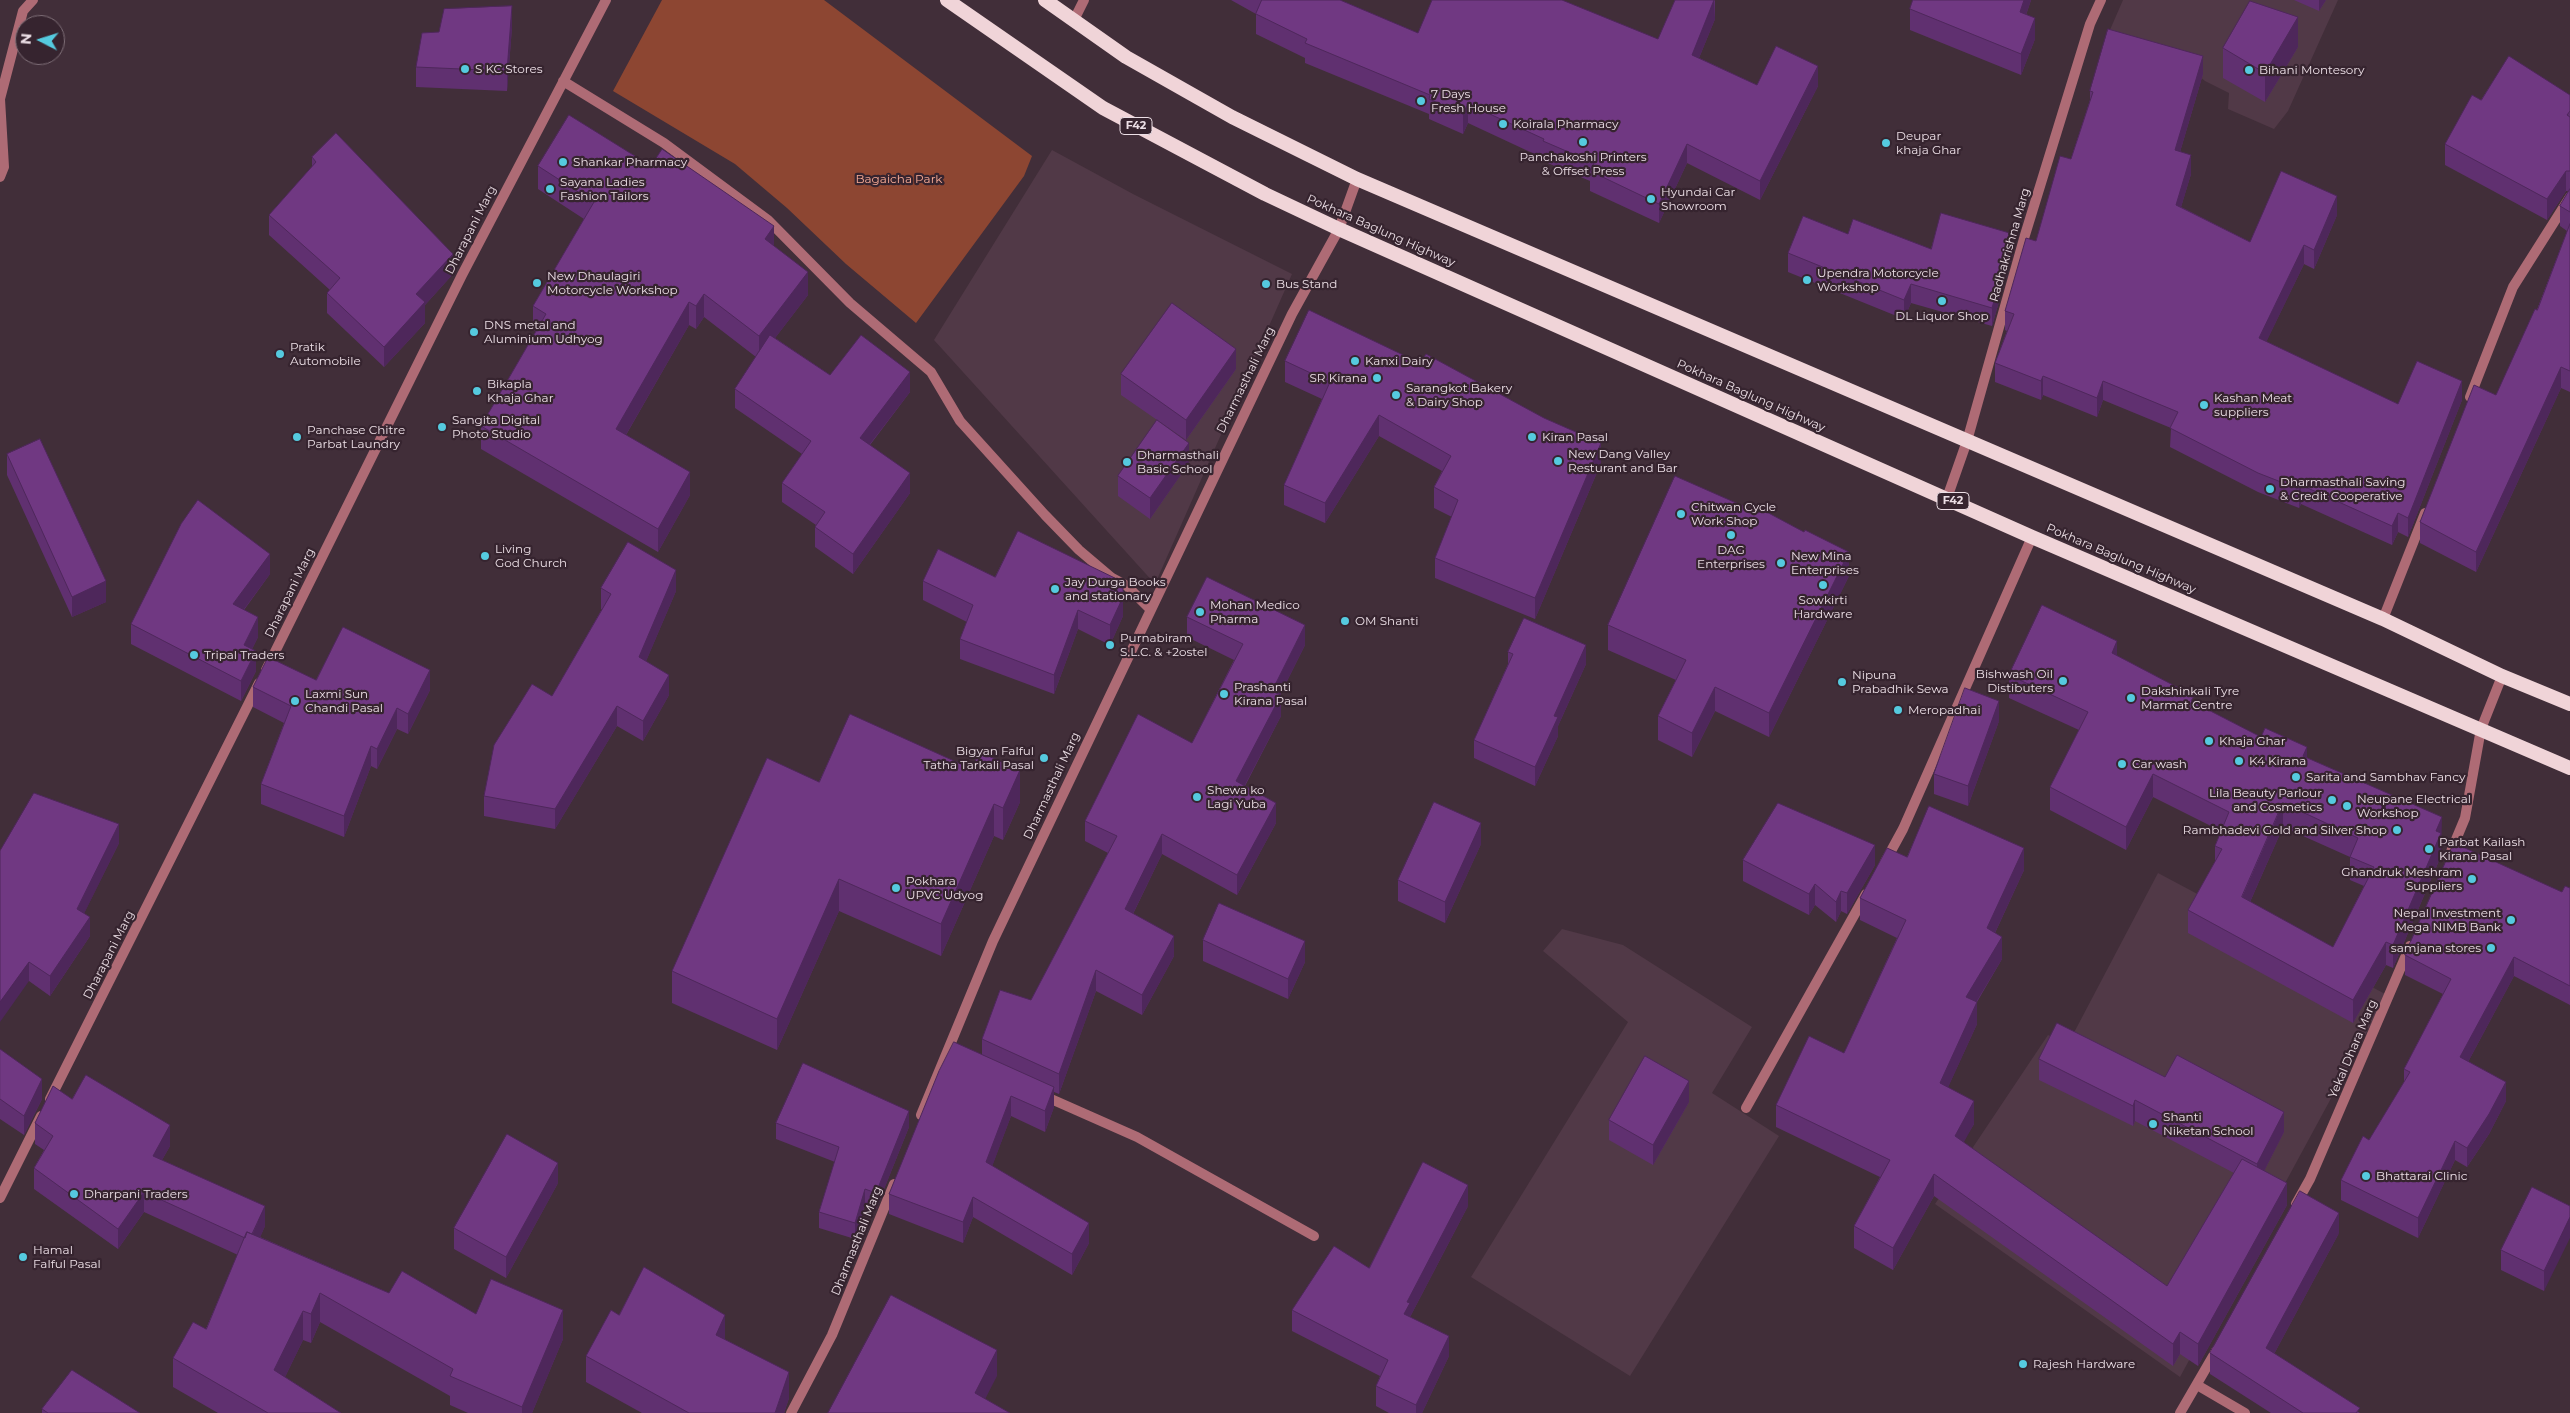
<!DOCTYPE html>
<style>
body{margin:0}
#map{position:relative;width:2570px;height:1413px;overflow:hidden;background:#412e39;font-family:Montserrat,sans-serif}
canvas{display:block}
.north{position:absolute;left:15px;top:15px;width:50px;height:50px;box-sizing:border-box;background:#36242f;border:1px solid #7f6f78;border-radius:50%;rotate:275deg;font-size:14px;font-weight:700;line-height:20px;text-align:center;color:#ecdfe6}
.north::after{content:'';display:block;margin:auto;width:18px;height:22px;background:#55cadf;clip-path:polygon(50% 0,100% 100%,50% 72%,0 100%)}
</style>
<div id="map">
<canvas width="2570" height="1413"></canvas>
<div class="north">N</div>
</div>
<script>
const ctx = document.querySelector('canvas').getContext('2d');
ctx.lineJoin = 'round';
function fill(path, color) { ctx.fillStyle = color; ctx.fill(path, 'evenodd'); }
function trace(path, color, width, dash) { ctx.strokeStyle = color; ctx.lineWidth = width; ctx.lineCap = dash ? 'butt' : 'round'; ctx.setLineDash(dash || []); ctx.stroke(path); }
function write(font, color, halo, rows, align = 'center') {
  ctx.font = font + ' Montserrat,sans-serif'; ctx.lineWidth = 4.5; ctx.setLineDash([]); ctx.textBaseline = 'middle'; ctx.strokeStyle = halo; ctx.fillStyle = color; for (const [text, x, y, turn = 0] of rows) {
    ctx.save(); ctx.translate(x, y); ctx.rotate((+turn || 0) * Math.PI / 180); ctx.textAlign = isNaN(turn) ? turn : align; if (halo) ctx.strokeText(text, 0, 0); ctx.fillText(text, 0, 0); ctx.restore();
  }
}
fill(new Path2D(`
 M2123,0H2338L2288,111L2274,129L2228,109L2229,93L2205,81L2179,59L2106,39Z
 M1052,150L1133,194L1292,274L1155,584L934,340Z
 M2158,873L2387,995L2180,1377L1935,1204L2048,1035L2068,1044Z
 M1562,929L1623,945L1752,1027L1712,1093L1779,1136L1630,1376L1471,1277L1628,1022L1543,951Z`), '#513947');
fill(new Path2D(`
 M662,0H824L1032,156L1024,176L916,323L846,264L787,208L735,164L613,91Z`), '#8d4632');
trace(new Path2D(`
 M1074,20L1084,0
 M0,177L4,167L0,99L23,11L33,0`), '#ae6b75', 10);
trace(new Path2D(`
 M563,81L664,143L768,220L850,303L931,372L960,421L1045,515L1079,550L1112,578L1127,586L1150,609
 M2470,397L2513,287L2570,197
 M1947,498L1967,441L2025,235L2090,24L2101,0
 M2383,619L2425,513
 M266,670L462,275L606,0
 M2450,854L2465,818L2481,729L2502,676
 M1885,862L1903,829L2032,537
 M1042,1095L1137,1137L1314,1236
 M50,1099L259,683
 M1746,1108L1866,894
 M921,1115L993,941L1292,314L1339,229L1357,179
 M0,1198L41,1116
 M2296,1204L2310,1179L2410,946
 M2197,1385L2245,1413
 M791,1413L832,1335L894,1184
 M2180,1413L2216,1351`), '#ae6b75', 10);
trace(new Path2D(`
 M947,0L1103,108L1265,194L1339,229L2032,537L2570,768
 M1045,0L1126,57L1232,117L1357,179L2383,619L2502,676L2570,704`), '#f0d4d8', 14);
fill(new Path2D(`
 M1231,0H1340L1418,33L1658,39L1715,0V19L1699,58L1757,85L1818,86L1760,200L1687,163L1659,223L1590,191V181L1543,161V158L1468,123L1463,134L1429,119V114L1305,63V58L1256,34V14Z
 M1913,0H2031L2026,15L2035,39L2021,75L1910,30V9Z
 M2294,0H2326L2319,11Z
 M512,27L507,91L416,87V67L439,32Z
 M2298,47L2265,102L2223,78V48Z
 M2203,74L2180,152L2191,174L2181,207L2250,242L2337,215L2314,269L2304,264L2266,342L2398,404L2462,400L2408,537L2398,532L2392,545L2301,504L2299,508L2258,492L2170,447L2171,428L2103,400L2097,417L2043,395L2041,400L1995,382V363L2007,331L2005,330V311L2071,159L2090,100V91Z
 M2570,95V392L2561,388L2476,572L2420,543V522L2496,395L2537,310L2567,231L2560,226V206L2568,191H2566L2547,220L2445,165V144L2481,100Z
 M312,157L453,274L425,305V323L384,367L327,313V293L330,290L269,235V215L312,167Z
 M538,166L774,246L808,295L775,338L830,375L910,392L870,445L910,493L853,574L815,547V527L816,525L782,502V483L802,454L735,408V389L756,357L704,317L696,329L689,325L626,435L690,495L658,552L481,449V426L536,331L533,330V306L584,219L538,189Z
 M1848,234L1931,249L2013,253L1992,326L1911,303L1904,319L1788,272V253Z
 M1285,361L1601,463L1535,619L1435,578V558L1452,517L1434,508V487L1442,471L1379,436L1325,523L1284,505V485L1322,399L1285,382Z
 M1236,369L1186,440L1121,395V374Z
 M7,454L106,602L72,617L7,475Z
 M1189,463L1150,519L1118,496V476Z
 M270,574L244,610L258,637L252,649L256,671L241,701L131,644V624Z
 M1849,576L1769,737L1715,711L1692,757L1658,740V716L1676,680L1608,650V625Z
 M995,577L1123,616L1110,645L1078,629L1054,694L960,659V639L967,622L923,600V581Z
 M601,588L676,591L646,661L669,695L643,741L617,726L555,829L484,816V796L552,696L602,609H601Z
 M1187,617L1305,645L1280,695L1281,716L1245,786L1276,823L1237,895L1162,854L1133,914L1174,956L1142,1015L1096,991L1059,1094L1054,1092V1107L1045,1132L1011,1116L992,1166L1089,1243L1072,1275L973,1217L963,1243L889,1214V1194L982,1054V1039L1031,1000L1108,853L1085,841V821L1192,743L1234,660L1187,637Z
 M1508,652L1586,664L1558,726V736L1535,786L1474,758V740L1508,664Z
 M2117,656L2194,703L2261,737L2307,758L2442,840L2441,841V856L2393,968L2386,965L2353,1023L2188,933V910L2215,862V846L2221,831L2153,797L2126,850L2050,810V787L2079,730L2009,698V675ZM2283,827L2350,857V880L2364,886L2333,947L2250,902Z
 M316,680L430,690L408,734L397,729L377,769L371,766L344,837L261,804V784L284,723L253,707V687Z
 M1999,721L1968,806L1934,794V774Z
 M819,782L1020,802L1003,840L994,836L941,956L839,911L777,1050L672,1003V971Z
 M119,843L84,913L90,936L50,996L29,981L0,851Z
 M1481,844L1445,923L1398,901V880Z
 M1907,857L2024,870L1995,933L2002,959L1977,1002V1024L1948,1087L1974,1124L1963,1142L2167,1286L2234,1173L2135,1121L2133,1126L2039,1080V1059L2165,1077L2284,1132L2264,1171L2287,1205L2198,1366L2180,1354L2173,1366L1934,1196L1893,1270L1854,1248V1226L1880,1177L1776,1127V1105L1844,1053L1897,938L1860,920V898Z
 M1743,860L1875,865L1847,914L1841,911L1836,922L1815,905L1809,915L1743,881Z
 M2570,888V1005L2514,976L2468,1062L2506,1101L2489,1134L2467,1167L2455,1160L2418,1238L2341,1200V1180L2369,1140L2404,1083V1069L2443,994L2405,975V955L2562,892Z
 M1203,940L1305,962L1288,999L1203,961Z
 M0,1049L42,1099L24,1135L0,1119Z
 M72,1099L170,1146L162,1160L265,1226L260,1237L389,1293L476,1314L563,1339L532,1413H468L450,1405V1396L320,1322L311,1343L303,1340L285,1377L341,1413H218L173,1387V1358L206,1329L238,1255L144,1212L118,1249L34,1189V1168L44,1150L35,1144V1123Z
 M1689,1102L1653,1165L1609,1140V1120Z
 M776,1123L909,1127L876,1209L865,1205L855,1239L819,1228V1212L835,1162L776,1139Z
 M558,1183L506,1278L454,1249V1228Z
 M1468,1206L1410,1317L1449,1356L1422,1413H1389L1376,1406V1386L1380,1376L1292,1331V1310L1369,1268Z
 M2570,1206L2544,1291L2501,1270V1250Z
 M2339,1233L2274,1354L2360,1413H2271L2210,1374V1353Z
 M619,1315L725,1340L789,1398L784,1413H642L586,1382V1356Z
 M42,1409L140,1413H42Z`), '#603070');
fill(new Path2D(`
 M1714,0L1715,19L1692,75V55Z
 M2024,0H2031L2020,33V12Z
 M2319,0H2326L2319,11Z
 M512,6V27L507,91V71Z
 M2298,17V47L2265,102V73Z
 M2035,18V39L2021,75V54Z
 M2203,56V74L2175,169V150Z
 M1818,66V86L1760,200V181Z
 M1468,104V123L1463,134V114Z
 M1687,144V163L1659,223V204Z
 M2191,155V174L2176,224V205Z
 M2566,171V191L2547,220V199Z
 M2337,196V215L2314,269V250Z
 M774,226V249L765,239Z
 M2013,234V253L1992,326V308Z
 M2304,245V264L2259,357V338Z
 M453,254V274L425,305V323L384,367V347L416,294Z
 M808,272V295L759,359V336Z
 M1911,284V303L1904,319V300Z
 M704,294V317L696,329V306Z
 M689,302V325L616,452V429Z
 M1236,349V369L1186,440V420Z
 M2561,367V388L2476,572V552Z
 M910,372V392L860,457V438Z
 M2043,376V395L2041,400V381Z
 M2103,381V400L2097,417V398Z
 M2462,381V400L2408,537V518Z
 M1379,415V436L1325,523V503Z
 M1189,443V463L1150,519V498Z
 M1601,443V463L1535,619V598Z
 M690,472V495L658,552V529Z
 M910,473V493L853,574V554Z
 M2301,485V504L2299,508V489Z
 M2398,513V532L2392,545V526Z
 M1849,552V576L1769,737V713Z
 M270,554V574L233,624V604Z
 M676,570V591L639,678V657Z
 M106,581V602L72,617V597Z
 M1123,597V616L1110,645V625Z
 M1078,610V629L1054,694V675Z
 M258,617V637L244,665V645Z
 M1305,625V645L1272,711V691Z
 M2117,641V664L2112,653Z
 M1586,645V664L1558,726V736L1535,786V767L1554,716Z
 M256,651V671L241,701V681Z
 M430,670V690L408,734V714Z
 M669,675V695L643,741V721Z
 M1715,687V711L1692,757V733Z
 M1281,695V716L1236,802V781Z
 M1999,701V721L1968,806V786Z
 M617,706V726L555,829V809Z
 M397,708V729L377,769V749Z
 M371,746V766L344,837V816Z
 M2307,747V770L2303,756Z
 M1020,770V802L1003,840V808Z
 M2153,774V797L2126,850V827Z
 M1276,803V823L1237,895V875Z
 M2283,803V827L2242,920V897Z
 M994,804V836L941,956V924Z
 M2442,817L2441,856L2393,968V945L2436,831Z
 M1481,823V844L1445,923V902Z
 M119,824V843L77,928V909Z
 M1162,834V854L1125,930V909Z
 M1875,845V865L1847,914V893Z
 M2024,848V870L1987,950V928Z
 M839,879V911L777,1050V1019Z
 M1815,884V905L1809,915V894Z
 M1841,891V911L1836,922V902Z
 M90,917V936L50,996V976Z
 M1174,936V956L1142,1015V995Z
 M2002,937V959L1966,1019V997Z
 M1305,941V962L1288,999V979Z
 M2386,942V965L2353,1023V1000Z
 M2514,957V976L2460,1077V1057Z
 M29,962V981L0,1022V1002Z
 M1096,970V991L1059,1094V1074Z
 M1977,1002V1024L1940,1105V1083Z
 M42,1079V1099L24,1135V1116Z
 M1689,1081V1102L1653,1165V1145Z
 M2506,1082V1101L2489,1134L2467,1167V1148Z
 M1054,1087V1107L1045,1132V1111Z
 M1011,1096V1116L986,1183V1162Z
 M2135,1100V1121L2133,1126V1106Z
 M1974,1101V1124L1955,1158V1136Z
 M909,1111V1127L876,1209V1193Z
 M2284,1112V1132L2257,1185V1164Z
 M170,1125V1146L153,1176V1156Z
 M2455,1141V1160L2418,1238V1218Z
 M558,1163V1183L506,1278V1257Z
 M1934,1174V1196L1893,1270V1248Z
 M2287,1183V1205L2198,1366V1344Z
 M1468,1185V1206L1410,1317L1404,1314L1407,1302Z
 M865,1189V1205L855,1239V1223Z
 M144,1192V1212L118,1249V1229Z
 M973,1197V1217L963,1243V1222Z
 M265,1206V1226L250,1261V1240Z
 M2339,1213V1233L2266,1369V1348Z
 M2570,1217V1238L2544,1291V1271Z
 M1089,1223V1243L1072,1275V1254Z
 M320,1293V1322L311,1343V1314Z
 M563,1310V1339L532,1413H522V1407Z
 M303,1311V1340L274,1400V1370Z
 M725,1315V1341L716,1335Z
 M2180,1332V1354L2173,1366V1344Z
 M1449,1336V1356L1422,1413H1416V1405Z
 M997,1350V1376L978,1413L975,1393Z
 M789,1372V1398L784,1413H775Z`), '#4e275b');
const building = new Path2D(`
 M1262,0H1340L1418,33L1432,0H1562L1658,39L1675,0H1714L1692,55L1757,85L1776,46L1818,66L1760,181L1687,144L1659,204L1590,171L1594,163L1543,141L1544,139L1468,104L1463,114L1429,99L1430,95L1305,43L1307,39L1256,14Z
 M1913,0H2024L2020,12L2035,18L2021,54L1910,9Z
 M2250,1L2298,17L2265,73L2223,48Z
 M512,6L507,71L416,67L422,33L439,32L444,9Z
 M2108,29L2203,56L2175,150L2191,155L2176,205L2250,242L2281,171L2337,196L2314,250L2304,245L2259,338L2398,404L2417,361L2462,381L2408,518L2398,513L2392,526L2301,485L2299,489L2258,473L2170,428L2178,412L2103,381L2097,398L2043,376L2041,381L1995,363L2014,314L2005,311L2026,238L2036,241L2060,156L2071,159L2093,92L2090,91Z
 M2509,56L2570,95V111L2567,115L2570,117V171H2566L2547,199L2445,144L2472,95L2481,100Z
 M569,115L651,166L662,149L774,226L765,239L808,272L759,336L704,294L696,306L689,302L616,429L690,472L658,529L481,426L546,314L533,306L594,202L538,166Z
 M336,133L453,254L416,294L425,302L384,347L327,293L340,278L269,215L316,162L312,157Z
 M2570,189V212L2560,206Z
 M1941,213L2013,234L1992,308L1911,284L1904,300L1788,253L1803,216L1848,234L1853,219L1931,249Z
 M2570,224V371L2561,367L2476,552L2420,522L2474,385L2496,395L2535,309L2537,310Z
 M1172,303L1236,349L1186,420L1121,374Z
 M1309,310L1420,363L1426,354L1544,418L1601,443L1535,598L1435,558L1458,500L1434,487L1451,456L1379,415L1325,503L1284,485L1330,382L1285,361Z
 M770,335L830,375L861,335L910,372L860,438L910,473L853,554L815,527L825,512L782,483L811,441L735,389Z
 M1157,420L1189,443L1150,498L1118,476Z
 M40,439L106,581L72,597L7,454Z
 M1675,476L1759,513L1761,509L1804,532L1805,530L1849,552L1769,713L1715,687L1692,733L1658,716L1686,660L1608,625Z
 M198,500L270,554L233,604L258,617L244,645L256,651L241,681L131,624L181,524Z
 M1018,531L1123,582V597L1110,625L1078,610L1054,675L960,639L973,605L923,581L938,549L995,577Z
 M628,542L676,570L639,657L669,675L643,721L617,706L555,809L484,796L494,745L532,684L552,696L611,594L601,588Z
 M1207,577L1305,625L1272,691L1281,695L1236,781L1276,803L1237,875L1162,834L1125,909L1174,936L1142,995L1096,970L1059,1074L982,1039L1000,990L1031,1000L1117,836L1085,821L1138,714L1192,743L1243,644L1187,617Z
 M2042,605L2117,641L2112,653L2194,696L2191,701L2261,737L2265,728L2307,747L2303,756L2442,817L2436,831L2441,833L2393,945L2386,942L2353,1000L2188,910L2222,849L2215,846L2229,812L2153,774L2126,827L2050,787L2088,712L2009,675ZM2283,803L2358,838L2350,857L2374,867L2333,947L2242,897Z
 M1524,618L1586,645L1554,716L1558,717L1535,767L1474,740L1513,654L1508,652Z
 M343,627L430,670L408,714L397,708L377,749L371,746L344,816L261,784L291,706L253,687L268,657L316,680Z
 M1965,688L1999,701L1968,786L1934,774Z
 M850,714L972,769L979,752L1020,770L1003,808L994,804L941,924L839,879L777,1019L672,971L767,758L819,782Z
 M34,793L119,824L77,909L90,917L50,976L29,962L0,1002V851Z
 M1434,802L1481,823L1445,902L1398,880Z
 M1778,803L1875,845L1847,893L1841,891L1836,902L1815,884L1809,894L1743,860Z
 M1929,806L2024,848L1987,928L2002,937L1966,997L1977,1002L1940,1083L1974,1101L1955,1136L2167,1286L2242,1159L2287,1183L2198,1344L2180,1332L2173,1344L1934,1174L1893,1248L1854,1226L1890,1160L1776,1105L1809,1036L1844,1053L1906,920L1860,898L1887,848L1907,857Z
 M2454,843L2562,892L2565,886L2570,888V986L2514,957L2460,1057L2506,1082L2489,1114L2467,1148L2455,1141L2418,1218L2341,1180L2363,1136L2369,1140L2410,1072L2404,1069L2451,979L2405,955Z
 M1219,903L1305,941L1288,979L1203,940Z
 M2057,1023L2165,1077L2177,1055L2284,1112L2257,1164L2135,1100L2133,1106L2039,1059Z
 M954,1042L1054,1087L1045,1111L1011,1096L986,1162L1089,1223L1072,1254L973,1197L963,1222L889,1194L939,1071Z
 M0,1049L42,1079L24,1116L0,1099Z
 M1645,1056L1689,1081L1653,1145L1609,1120Z
 M803,1063L909,1111L876,1193L865,1189L855,1223L819,1212L839,1147L776,1123Z
 M86,1075L170,1125L153,1156L265,1206L252,1234L247,1232L245,1238L144,1192L118,1229L34,1168L53,1136L35,1123L53,1086L72,1099Z
 M507,1134L558,1163L506,1257L454,1228Z
 M1423,1162L1468,1185L1407,1302L1410,1303L1404,1314L1449,1336L1416,1405L1376,1386L1388,1360L1292,1310L1334,1246L1369,1268Z
 M2532,1187L2570,1206V1217L2544,1271L2501,1250Z
 M2300,1191L2339,1213L2266,1348L2360,1408L2356,1413H2303L2210,1353Z
 M247,1232L389,1293L402,1271L476,1314L491,1279L563,1310L522,1407L450,1376L453,1369L320,1293L311,1314L303,1311L274,1370L341,1413H268L173,1358L193,1322L206,1329Z
 M644,1267L725,1315L716,1335L789,1372L775,1413H689L586,1356L611,1310L619,1315Z
 M891,1295L997,1350L975,1393L1010,1413H828Z
 M72,1370L140,1413H48L42,1409Z`);
fill(building, '#703882');
trace(building, '#4e275b', 1);
for (const [x, y, r, color] of [
 [465,69,5,"#55cadf"],
 [2249,70,5,"#55cadf"],
 [1421,101,5,"#55cadf"],
 [1503,124,5,"#55cadf"],
 [1583,142,5,"#55cadf"],
 [1886,143,5,"#55cadf"],
 [563,162,5,"#55cadf"],
 [550,189,5,"#55cadf"],
 [1651,199,5,"#55cadf"],
 [1807,280,5,"#55cadf"],
 [537,283,5,"#55cadf"],
 [1266,284,5,"#55cadf"],
 [1942,301,5,"#55cadf"],
 [474,332,5,"#55cadf"],
 [280,354,5,"#55cadf"],
 [1355,361,5,"#55cadf"],
 [1377,378,5,"#55cadf"],
 [477,391,5,"#55cadf"],
 [1396,395,5,"#55cadf"],
 [2204,405,5,"#55cadf"],
 [442,427,5,"#55cadf"],
 [297,437,5,"#55cadf"],
 [1532,437,5,"#55cadf"],
 [1558,461,5,"#55cadf"],
 [1127,462,5,"#55cadf"],
 [2270,489,5,"#55cadf"],
 [1681,514,5,"#55cadf"],
 [1731,535,5,"#55cadf"],
 [485,556,5,"#55cadf"],
 [1781,563,5,"#55cadf"],
 [1823,585,5,"#55cadf"],
 [1055,589,5,"#55cadf"],
 [1200,612,5,"#55cadf"],
 [1345,621,5,"#55cadf"],
 [1110,645,5,"#55cadf"],
 [194,655,5,"#55cadf"],
 [2063,681,5,"#55cadf"],
 [1842,682,5,"#55cadf"],
 [1224,694,5,"#55cadf"],
 [2131,698,5,"#55cadf"],
 [295,701,5,"#55cadf"],
 [1898,710,5,"#55cadf"],
 [2209,741,5,"#55cadf"],
 [1044,758,5,"#55cadf"],
 [2239,761,5,"#55cadf"],
 [2122,764,5,"#55cadf"],
 [2296,777,5,"#55cadf"],
 [1197,797,5,"#55cadf"],
 [2332,800,5,"#55cadf"],
 [2347,806,5,"#55cadf"],
 [2397,830,5,"#55cadf"],
 [2429,849,5,"#55cadf"],
 [2472,879,5,"#55cadf"],
 [896,888,5,"#55cadf"],
 [2511,920,5,"#55cadf"],
 [2491,948,5,"#55cadf"],
 [2153,1124,5,"#55cadf"],
 [2366,1176,5,"#55cadf"],
 [74,1194,5,"#55cadf"],
 [23,1257,5,"#55cadf"],
 [2023,1364,5,"#55cadf"]
]) { const dot = new Path2D(); dot.arc(x, y, r, 0, 2 * Math.PI); ctx.fillStyle = color; ctx.fill(dot); trace(dot, '#36242f', 2); }
for (const [x, y, w] of [
 [1136,126,32],
 [1953,501,32]
]) { const box = new Path2D(); box.roundRect(x - w / 2, y - 8.5, w, 17, 4); ctx.fillStyle = '#36242f'; ctx.fill(box); trace(box, '#ecdfe6', 1); }
write('bold 11px', '#ecdfe6', null, [
 ["F42",1136,126],
 ["F42",1953,501]
]);
write('12px', '#ecdfe6', '#36242f', [
 ["S KC Stores",475,69],
 ["Bihani Montesory",2259,70],
 ["7 Days",1431,94],
 ["Fresh House",1431,108],
 ["Koirala Pharmacy",1513,124],
 ["Deupar",1896,136],
 ["khaja Ghar",1896,150],
 ["Panchakoshi Printers",1583,157,"center"],
 ["& Offset Press",1583,171,"center"],
 ["Shankar Pharmacy",573,162],
 ["Sayana Ladies",560,182],
 ["Fashion Tailors",560,196],
 ["Hyundai Car",1661,192],
 ["Showroom",1661,206],
 ["Upendra Motorcycle",1817,273],
 ["Workshop",1817,287],
 ["New Dhaulagiri",547,276],
 ["Motorcycle Workshop",547,290],
 ["Bus Stand",1276,284],
 ["DL Liquor Shop",1942,316,"center"],
 ["DNS metal and",484,325],
 ["Aluminium Udhyog",484,339],
 ["Pratik",290,347],
 ["Automobile",290,361],
 ["Kanxi Dairy",1365,361],
 ["SR Kirana",1367,378,"right"],
 ["Bikapla",487,384],
 ["Khaja Ghar",487,398],
 ["Sarangkot Bakery",1406,388],
 ["& Dairy Shop",1406,402],
 ["Kashan Meat",2214,398],
 ["suppliers",2214,412],
 ["Sangita Digital",452,420],
 ["Photo Studio",452,434],
 ["Panchase Chitre",307,430],
 ["Parbat Laundry",307,444],
 ["Kiran Pasal",1542,437],
 ["New Dang Valley",1568,454],
 ["Resturant and Bar",1568,468],
 ["Dharmasthali",1137,455],
 ["Basic School",1137,469],
 ["Dharmasthali Saving",2280,482],
 ["& Credit Cooperative",2280,496],
 ["Chitwan Cycle",1691,507],
 ["Work Shop",1691,521],
 ["Living",495,549],
 ["God Church",495,563],
 ["DAG",1731,550,"center"],
 ["Enterprises",1731,564,"center"],
 ["New Mina",1791,556],
 ["Enterprises",1791,570],
 ["Jay Durga Books",1065,582],
 ["and stationary",1065,596],
 ["Sowkirti",1823,600,"center"],
 ["Hardware",1823,614,"center"],
 ["Mohan Medico",1210,605],
 ["Pharma",1210,619],
 ["OM Shanti",1355,621],
 ["Purnabiram",1120,638],
 ["S.L.C. & +2ostel",1120,652],
 ["Tripal Traders",204,655],
 ["Bishwash Oil",2053,674,"right"],
 ["Distibuters",2053,688,"right"],
 ["Nipuna",1852,675],
 ["Prabadhik Sewa",1852,689],
 ["Prashanti",1234,687],
 ["Kirana Pasal",1234,701],
 ["Dakshinkali Tyre",2141,691],
 ["Marmat Centre",2141,705],
 ["Laxmi Sun",305,694],
 ["Chandi Pasal",305,708],
 ["Meropadhai",1908,710],
 ["Khaja Ghar",2219,741],
 ["Bigyan Falful",1034,751,"right"],
 ["Tatha Tarkali Pasal",1034,765,"right"],
 ["K4 Kirana",2249,761],
 ["Car wash",2132,764],
 ["Sarita and Sambhav Fancy",2306,777],
 ["Shewa ko",1207,790],
 ["Lagi Yuba",1207,804],
 ["Lila Beauty Parlour",2322,793,"right"],
 ["and Cosmetics",2322,807,"right"],
 ["Neupane Electrical",2357,799],
 ["Workshop",2357,813],
 ["Rambhadevi Gold and Silver Shop",2387,830,"right"],
 ["Parbat Kailash",2439,842],
 ["Kirana Pasal",2439,856],
 ["Ghandruk Meshram",2462,872,"right"],
 ["Suppliers",2462,886,"right"],
 ["Pokhara",906,881],
 ["UPVC Udyog",906,895],
 ["Nepal Investment",2501,913,"right"],
 ["Mega NIMB Bank",2501,927,"right"],
 ["samjana stores",2481,948,"right"],
 ["Shanti",2163,1117],
 ["Niketan School",2163,1131],
 ["Bhattarai Clinic",2376,1176],
 ["Dharpani Traders",84,1194],
 ["Hamal",33,1250],
 ["Falful Pasal",33,1264],
 ["Rajesh Hardware",2033,1364]
], 'left');
write('12px', '#f9ac96', '#36242f', [
 ["Bagaicha Park",899,179]
]);
write('12px', '#ecdfe6', '#36242f', [
 ["Dharapani Marg",471,230,-63],
 ["Pokhara Baglung Highway",1381,231,24],
 ["Radhakrishna Marg",2010,245,-74],
 ["Dharmasthali Marg",1246,380,-64],
 ["Pokhara Baglung Highway",1751,396,24],
 ["Pokhara Baglung Highway",2121,559,23],
 ["Dharapani Marg",290,593,-64],
 ["Dharmasthali Marg",1052,786,-65],
 ["Dharapani Marg",109,955,-63],
 ["Yekal Dhara Marg",2353,1049,-67],
 ["Dharmasthali Marg",857,1241,-68]
]);
</script>
